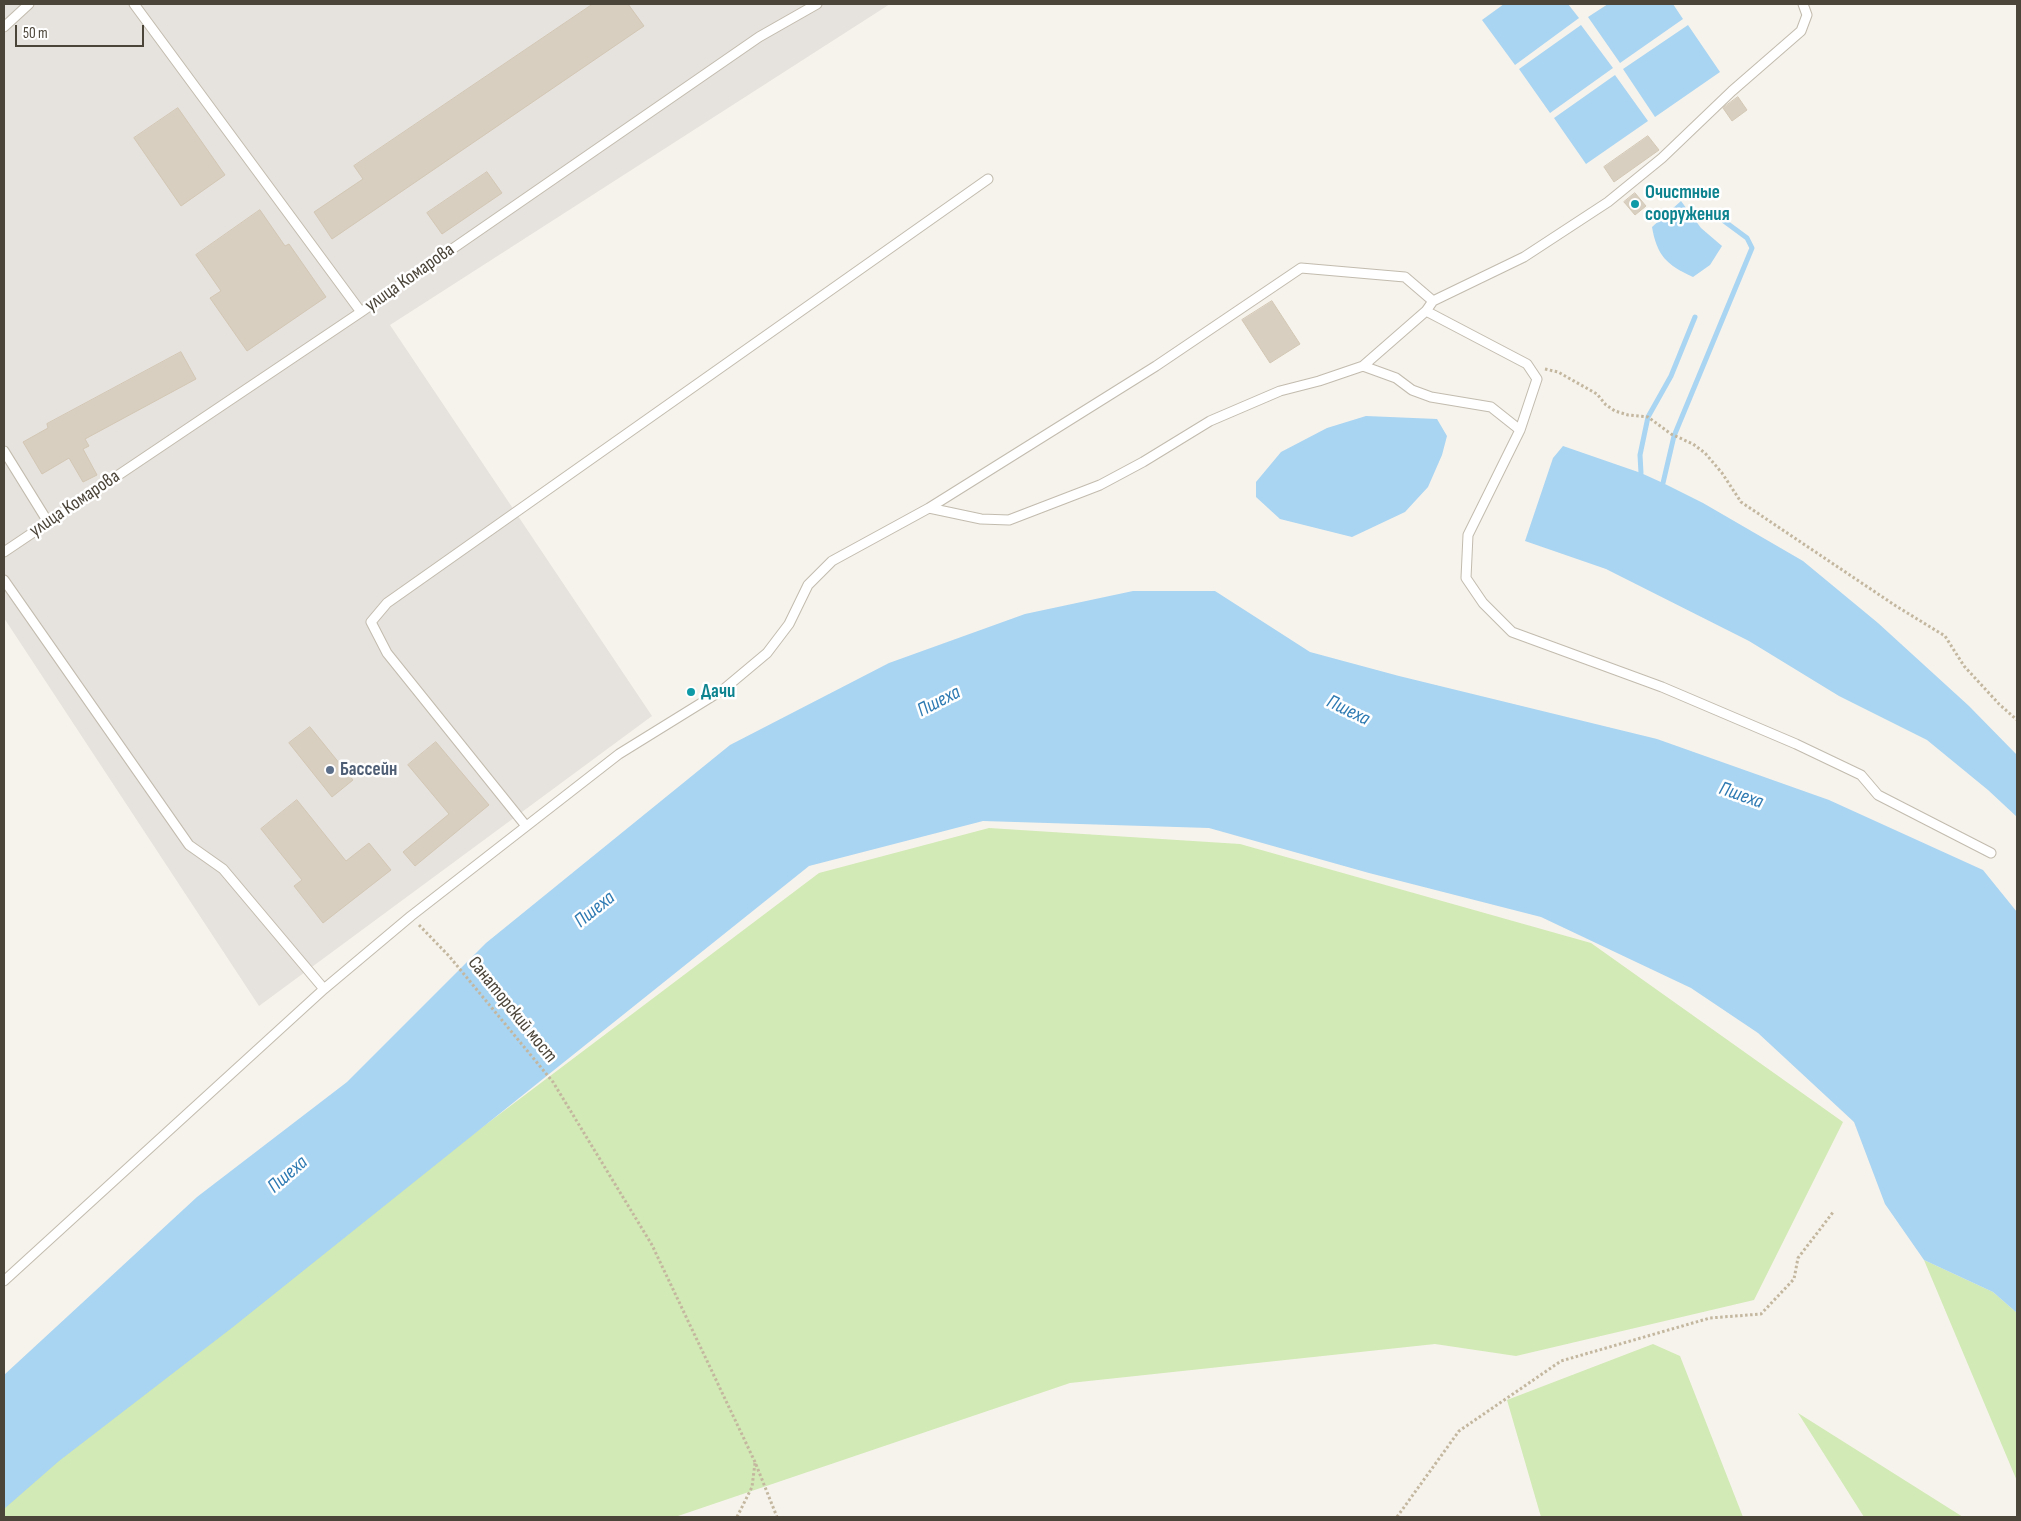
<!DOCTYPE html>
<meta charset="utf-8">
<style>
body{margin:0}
#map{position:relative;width:2021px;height:1521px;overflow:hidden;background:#f6f3ec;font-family:"Sofia Sans Condensed",sans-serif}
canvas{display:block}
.frame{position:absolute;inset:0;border:5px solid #4b4439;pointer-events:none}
.scale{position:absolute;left:15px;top:25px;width:129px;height:22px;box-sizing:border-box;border:2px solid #4b4439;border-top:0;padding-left:6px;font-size:15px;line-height:18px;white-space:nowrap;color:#4b4439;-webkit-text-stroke:4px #fff;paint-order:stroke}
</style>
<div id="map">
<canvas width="2021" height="1521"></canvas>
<div class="frame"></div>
<div class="scale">50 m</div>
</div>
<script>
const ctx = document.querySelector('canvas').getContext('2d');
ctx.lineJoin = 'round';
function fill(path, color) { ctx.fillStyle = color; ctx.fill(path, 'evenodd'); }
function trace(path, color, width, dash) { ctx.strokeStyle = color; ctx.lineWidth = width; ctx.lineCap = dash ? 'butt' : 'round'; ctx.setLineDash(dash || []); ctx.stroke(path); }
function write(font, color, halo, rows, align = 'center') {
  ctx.font = font + ' "Sofia Sans Condensed",sans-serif'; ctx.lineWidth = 5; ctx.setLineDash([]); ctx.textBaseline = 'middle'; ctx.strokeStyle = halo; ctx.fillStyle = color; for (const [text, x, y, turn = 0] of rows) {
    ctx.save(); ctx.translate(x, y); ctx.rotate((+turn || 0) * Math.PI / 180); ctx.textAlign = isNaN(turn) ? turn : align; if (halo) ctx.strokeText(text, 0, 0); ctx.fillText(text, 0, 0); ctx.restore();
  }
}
fill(new Path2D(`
 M4,4H890L390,325L652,716L259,1006L4,618Z`), '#e6e2dd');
fill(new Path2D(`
 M989,828L1240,844L1591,943L1843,1122L1754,1300L1516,1356L1435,1344L1070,1383L675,1517H4V1503L44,1458L819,873Z
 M1924,1260L1993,1292L2017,1313V1481Z
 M1653,1344L1680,1356L1743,1517H1541L1507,1400Z
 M1798,1413L1963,1517H1864Z`), '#d2eab5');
fill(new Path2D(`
 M1504,4H1568L1579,18L1515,65L1482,20Z
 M1608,4H1673L1683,19L1620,63L1588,17Z
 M1581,25L1613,68L1550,113L1519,69Z
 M1688,25L1720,72L1655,117L1623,69Z
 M1615,75L1648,121L1586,164L1554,118Z
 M1681,201L1701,228L1722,246L1710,265L1693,277C1667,265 1657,256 1652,227Z
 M1366,416L1437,419L1447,436L1442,455L1428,487L1405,512L1352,537L1280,519L1256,497V482L1281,452L1327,428Z
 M1563,446L1641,473L1663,483L1703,503L1803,561L1878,623L1969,706L2017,755V817L1988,790L1927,740L1839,696L1749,641L1606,569L1525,541L1553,458Z
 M1133,591H1215L1310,652L1399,676L1657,739L1829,800L1983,870L2017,912V1313L1993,1292L1924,1260L1885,1204L1854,1122L1758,1033L1691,988L1541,917L1369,873L1209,828L983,821L809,866L233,1327L59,1461L4,1509V1375L197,1197L347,1082L486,943L730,745L889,663L1025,614Z`), '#a9d4f2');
trace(new Path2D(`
 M1641,473L1640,455L1648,417L1671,376L1695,317
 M1663,483L1674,436L1752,248L1747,238L1724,221`), '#a9d4f2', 5);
const building = new Path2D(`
 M593,4H628L644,26L332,239L314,212L363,179L354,166Z
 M1738,97L1747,110L1732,121L1723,108Z
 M178,108L225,175L181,206L134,138Z
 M1648,136L1659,150L1614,182L1604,167Z
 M487,172L502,193L442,234L427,213Z
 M1635,193L1646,206L1635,215L1624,202Z
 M260,210L285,246L289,244L326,297L247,351L210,298L221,291L196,255Z
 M1272,301L1300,344L1270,363L1242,320Z
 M181,352L196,379L85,439L89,446L83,449L97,475L83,482L69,458L42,474L23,442L48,428L47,424Z
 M310,727L353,780L332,797L289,743Z
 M436,742L489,805L415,866L403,852L449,814L408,765Z
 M297,800L346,861L369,843L391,870L323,923L294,886L302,880L261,829Z`);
fill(building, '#d8cfc1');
trace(building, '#d3c7b4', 1);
const service = new Path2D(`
 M134,4L361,312
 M4,27L29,4
 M1426,311L1527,364L1537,379L1520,430L1468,535L1466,578L1483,603L1512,632L1662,687L1796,744L1861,775L1878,795L1991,853
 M1363,366L1396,378L1412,390L1431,397L1491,407L1520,430
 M4,451L48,522
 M929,508L1156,366L1301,268L1405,277L1433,301
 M4,552L361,312L759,37L817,4
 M4,580L189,845L223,869L324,989
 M526,826L387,653L371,622L387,603L988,179
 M4,1281L324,989L411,916L619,754L724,689L767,653L789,624L808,585L832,561L929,508L981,519L1009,520L1100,485L1143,462L1210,421L1280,391L1319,381L1363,366L1426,311L1433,301L1524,257L1608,202L1662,158L1732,91L1801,31L1807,15L1803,4`);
trace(service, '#c2bbae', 11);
trace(new Path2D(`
 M1545,369L1558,372L1597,394L1606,405L1615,411L1628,415L1648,417L1671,434L1693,444L1705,453L1722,473L1741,502L1896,606L1945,636L1964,666L1999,704L2017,720
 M419,925L449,956L553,1082L652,1245L755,1462L777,1517
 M737,1517L752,1487L755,1463
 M1397,1517L1459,1431L1561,1361L1710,1318L1761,1314L1794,1279L1798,1258L1834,1211`), '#c4b79f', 3, [2.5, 2.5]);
trace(service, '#fff', 9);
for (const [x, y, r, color] of [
 [1635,204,5,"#0f9aa8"],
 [691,692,5,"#0f9aa8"],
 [330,770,5,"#5c6f8a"]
]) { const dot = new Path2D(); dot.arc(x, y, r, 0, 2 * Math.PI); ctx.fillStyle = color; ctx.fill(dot); trace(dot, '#fff', 2); }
write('bold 19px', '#0d838f', '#fff', [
 ["Очистные",1645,193],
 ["сооружения",1645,215],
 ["Дачи",701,692]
], 'left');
write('19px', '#4b4439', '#fff', [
 ["улица Комарова",410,278,-35],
 ["улица Комарова",75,504,-34],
 ["Санаторский мост",512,1010,51]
]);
write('bold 19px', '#4e5e75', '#fff', [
 ["Бассейн",340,770]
], 'left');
write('italic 20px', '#2e7ab2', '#fff', [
 ["Пшеха",939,702,-27],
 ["Пшеха",1348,711,26],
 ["Пшеха",1741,796,19],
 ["Пшеха",595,910,-39],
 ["Пшеха",288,1175,-41]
]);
</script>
